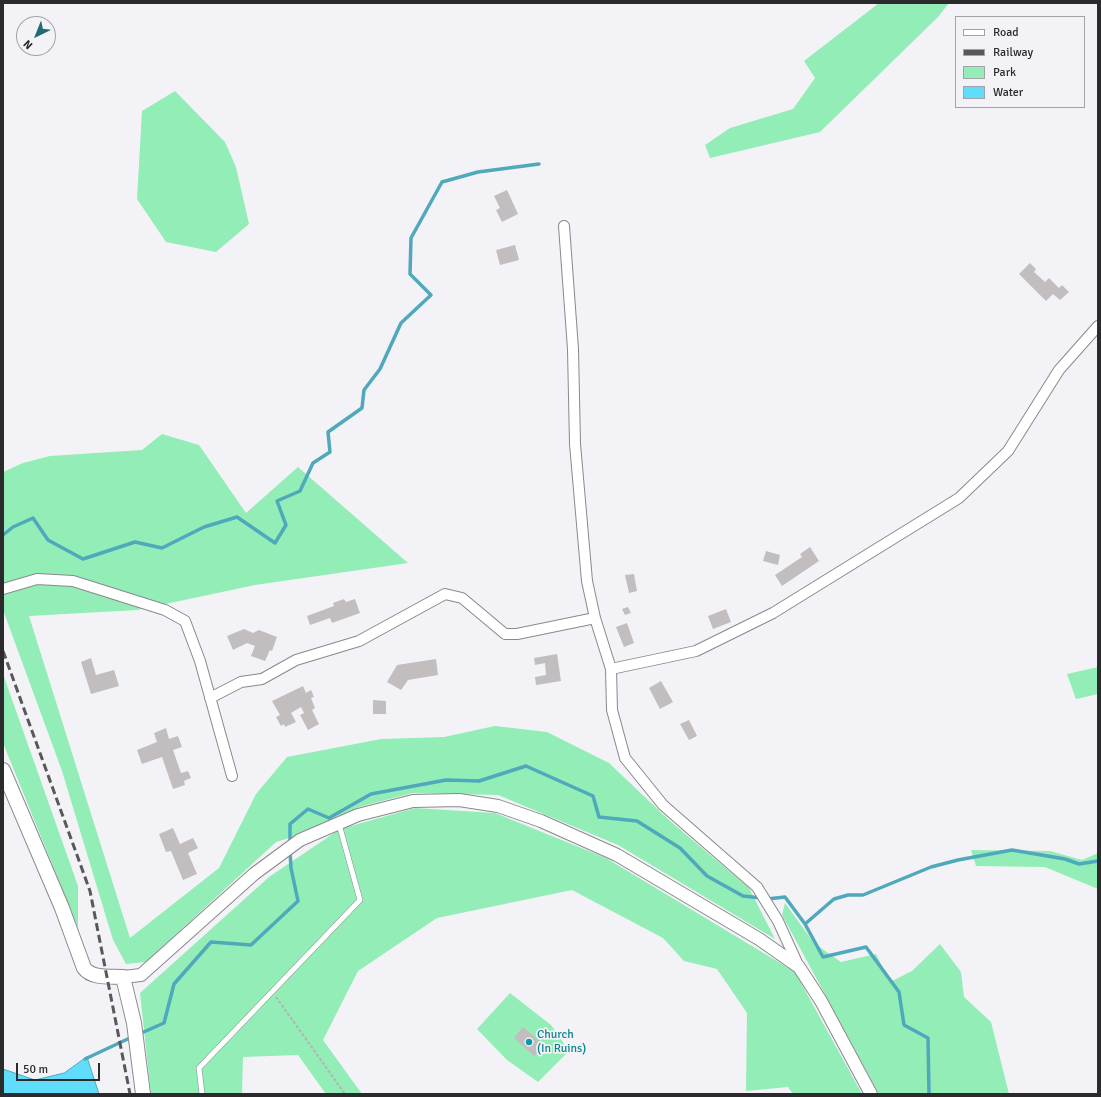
<!DOCTYPE html>
<style>
body{margin:0}
#map{position:relative;width:1101px;height:1097px;overflow:hidden;background:#f3f3f7;font-family:Signika,sans-serif}
canvas{display:block}
.frame{position:absolute;inset:0;border:4px solid #2b2b2d;pointer-events:none}
.legend{position:absolute;left:955px;top:16px;width:130px;height:92px;box-sizing:border-box;background:#f3f3f7;border:1px solid #a3a3a6;margin:0;padding:5px 7px;list-style:none;font-size:12px;color:#2b2b2d}
.legend li{display:flex;align-items:center;gap:8px;height:20px}
.legend b{width:20px;border:1px solid #a3a3a6}
.north{position:absolute;left:16px;top:16px;width:40px;height:40px;box-sizing:border-box;background:#f3f3f7;border:1px solid #a3a3a6;border-radius:50%;rotate:223deg;font-size:11px;font-weight:700;line-height:16px;text-align:center;color:#2b2b2d}
.north::after{content:'';display:block;margin:auto;width:14px;height:18px;background:#216b75;clip-path:polygon(50% 0,100% 100%,50% 72%,0 100%)}
.scale{position:absolute;left:16px;top:1063px;width:84px;height:18px;box-sizing:border-box;border:2px solid #2b2b2d;border-top:0;padding-left:5px;font-size:12px;line-height:14px;white-space:nowrap;color:#2b2b2d;-webkit-text-stroke:3px #f3f3f7;paint-order:stroke}
</style>
<div id="map">
<canvas width="1101" height="1097"></canvas>
<div class="frame"></div>
<ul class="legend">
<li><b style="height:5px;background:#fff"></b>Road</li>
<li><b style="height:5px;background:#58585a"></b>Railway</li>
<li><b style="height:11px;background:#92edb6"></b>Park</li>
<li><b style="height:11px;background:#60ddfa"></b>Water</li>
</ul>
<div class="north">N</div>
<div class="scale">50 m</div>
</div>
<script>
const ctx = document.querySelector('canvas').getContext('2d');
ctx.lineJoin = 'round';
function fill(path, color) { ctx.fillStyle = color; ctx.fill(path, 'evenodd'); }
function trace(path, color, width, dash) { ctx.strokeStyle = color; ctx.lineWidth = width; ctx.lineCap = dash ? 'butt' : 'round'; ctx.setLineDash(dash || []); ctx.stroke(path); }
function write(font, color, halo, rows, align = 'center') {
  ctx.font = font + ' Signika,sans-serif'; ctx.lineWidth = 3.5; ctx.setLineDash([]); ctx.textBaseline = 'middle'; ctx.strokeStyle = halo; ctx.fillStyle = color; for (const [text, x, y, turn = 0] of rows) {
    ctx.save(); ctx.translate(x, y); ctx.rotate((+turn || 0) * Math.PI / 180); ctx.textAlign = isNaN(turn) ? turn : align; if (halo) ctx.strokeText(text, 0, 0); ctx.fillText(text, 0, 0); ctx.restore();
  }
}
fill(new Path2D(`
 M879,3H949L938,17L820,132L710,158L705,145L730,128L793,109L815,78L804,61Z
 M175,91L225,142L236,167L249,224L216,252L166,242L137,199L142,111Z
 M162,434L199,445L246,513L298,467L408,563L255,585L137,610L29,616L130,938L219,868L256,794L287,757L381,739L444,737L495,726L547,732L609,763L669,820L749,888L775,939L618,845L498,795L413,793L359,807L339,823L276,842L146,962L126,964L113,940L62,771L3,610V472L23,463L50,456L142,450Z
 M1098,667V694L1076,699L1067,674Z
 M3,674L78,886V928L3,743Z
 M415,808L495,813L606,858L795,972L862,1094H793L788,1087L746,1091L747,1013L717,969L684,961L663,938L572,890L437,918L358,971L323,1040L362,1094H326L298,1055L243,1057L242,1094H151L140,993L269,877L340,829Z
 M971,850L1050,851L1082,860L1098,853V889L1045,867L976,866Z
 M785,903L814,943L841,962L876,954L890,982L912,971L940,944L961,972L964,997L991,1022L1009,1094H879L782,915Z
 M510,993L551,1025L569,1051L538,1082L507,1060L477,1029Z`), '#92edb6');
const water = new Path2D(`
 M87,1057L99,1094H3V1069L35,1080L64,1073Z`);
fill(water, '#60ddfa');
trace(water, '#50a8bc', 1);
trace(new Path2D(`
 M3,535L13,527L33,518L48,540L83,559L135,542L162,548L204,527L237,517L275,543L286,525L277,501L300,491L313,463L330,452L328,432L362,408L364,390L380,369L401,323L431,295L410,274L411,238L442,182L478,172L539,164
 M290,845V824L308,809L329,818L371,794L446,780L479,781L526,766L593,796L599,817L637,821L680,848L707,876L743,896L761,898
 M767,899L785,897L805,924L823,957L866,947L899,992L904,1025L928,1038L929,1094
 M805,924L834,899L848,895H863L931,867L958,860L1012,850L1065,859L1079,864L1098,861
 M139,1034L164,1023L174,984L211,942L251,945L298,901L291,868L290,851
 M85,1059L132,1037`), '#50a8bc', 3.5);
fill(new Path2D(`
 M507,190L518,214L502,222L496,210L500,208L494,196Z
 M515,245L519,260L500,265L496,250Z
 M1030,263L1036,269L1034,272L1045,282L1049,278L1059,288L1062,285L1069,292L1060,300L1053,294L1046,301L1019,274Z
 M810,547L819,561L782,586L775,575L802,557L800,554Z
 M766,551L780,555L778,565L763,561Z
 M634,574L637,591L629,593L625,575Z
 M344,599L346,602L355,599L360,613L332,623L330,618L310,625L307,616L334,606L333,603Z
 M628,607L631,613L625,615L622,609Z
 M726,609L731,622L713,629L708,616Z
 M627,623L634,643L624,647L616,627Z
 M244,629L253,633L259,630L277,637L272,651L270,650L265,661L251,656L255,646L247,643L233,650L227,636Z
 M557,654L561,681L536,685L535,677L546,675L545,663L535,665L534,658Z
 M91,658L96,675L114,670L119,686L91,694L81,662Z
 M436,659L438,675L408,680L401,690L387,682L397,665Z
 M661,681L673,702L660,709L649,688Z
 M303,686L306,693L311,690L314,697L311,698L315,708L312,710L319,724L308,730L300,715L304,713L301,707L291,713L296,722L285,727L284,724L281,726L276,717L280,715L272,701Z
 M373,700L386,701V714H373Z
 M689,720L697,736L689,740L680,724Z
 M166,728L169,739L178,736L182,747L173,750L181,773L188,771L191,778L184,781L185,785L173,789L162,757L142,764L137,750L157,742L154,733Z
 M173,828L180,844L193,838L198,848L188,853L197,874L183,880L171,851L166,852L159,834Z
 M523,1027L544,1045L534,1056L514,1038Z`), '#c2bdbf');
const service = new Path2D(`
 M202,1094L199,1068L360,900L339,824`);
const minor = new Path2D(`
 M564,226L573,349L575,444L587,581L595,618L611,669L612,710L625,758L663,805L757,887L778,921L799,967
 M3,589L37,579L73,581L165,610L185,621L200,661L232,776
 M611,669L696,651L773,613L959,498L1008,451L1059,370L1098,326
 M210,698L241,682L262,679L296,660L359,641L445,594L462,598L505,634H517L595,618`);
const tertiary = new Path2D(`
 M123,977L141,975L254,874L300,840L358,815L413,801L459,800L498,806L541,821L617,855L759,939L799,967L821,1001L871,1094`);
const secondary = new Path2D(`
 M3,770L62,908L84,968C92,979 111,976 123,977L134,1023L143,1094`);
trace(service, '#89898d', 6);
trace(minor, '#89898d', 12);
trace(tertiary, '#89898d', 14);
trace(secondary, '#89898d', 16);
trace(new Path2D(`
 M276,997L345,1094`), '#b3b3b6', 2, [3, 2]);
trace(service, '#fff', 5);
trace(minor, '#fff', 10);
trace(tertiary, '#fff', 12);
trace(secondary, '#fff', 14);
trace(new Path2D(`
 M3,651L90,891L130,1094`), '#58585a', 3, [8, 4]);
for (const [x, y, r, color] of [
 [529,1042,4,"#0f9aa8"]
]) { const dot = new Path2D(); dot.arc(x, y, r, 0, 2 * Math.PI); ctx.fillStyle = color; ctx.fill(dot); trace(dot, '#f3f3f7', 1.5); }
write('12px', '#0d838f', '#f3f3f7', [
 ["Church",537,1035],
 ["(In Ruins)",537,1049]
], 'left');
</script>
